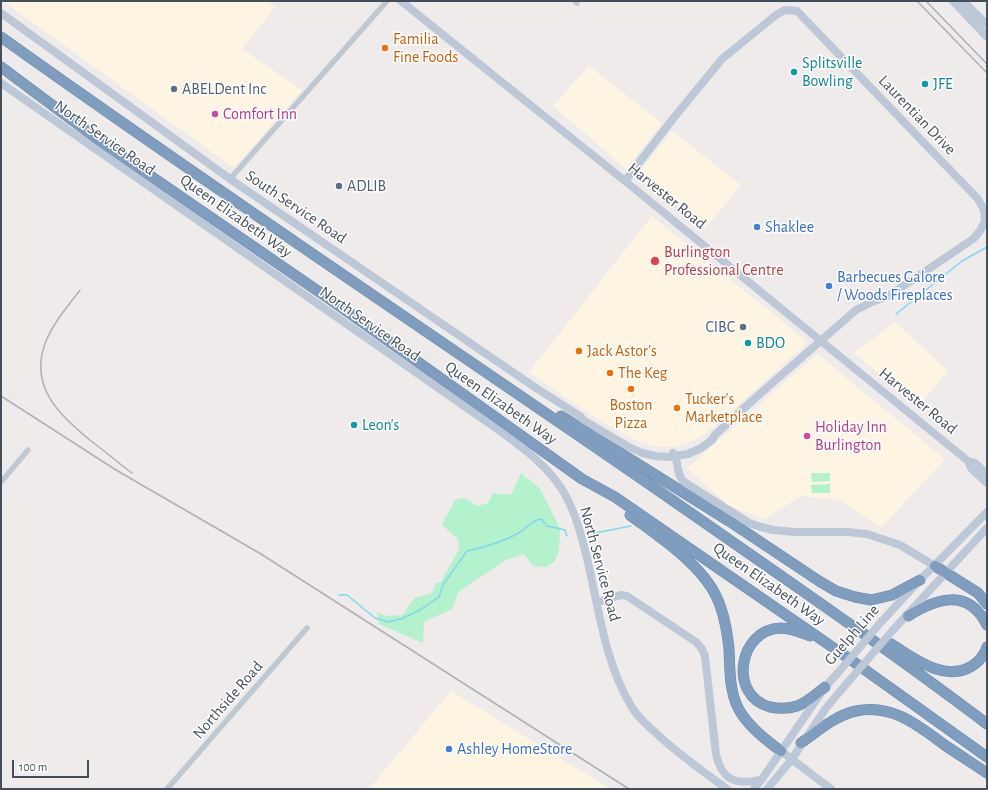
<!DOCTYPE html>
<style>
body{margin:0}
#map{position:relative;width:988px;height:790px;overflow:hidden;background:#efebeb;font-family:"Alegreya Sans",sans-serif}
canvas{display:block}
.frame{position:absolute;inset:0;border:2px solid #434f5a;pointer-events:none}
.scale{position:absolute;left:12px;top:760px;width:77px;height:18px;box-sizing:border-box;border:2px solid #434f5a;border-top:0;padding-left:5px;font-size:12px;line-height:14px;white-space:nowrap;color:#434f5a;-webkit-text-stroke:3px #fff;paint-order:stroke}
</style>
<div id="map">
<canvas width="988" height="790"></canvas>
<div class="frame"></div>
<div class="scale">100 m</div>
</div>
<script>
const ctx = document.querySelector('canvas').getContext('2d');
ctx.lineJoin = 'round';
function fill(path, color) { ctx.fillStyle = color; ctx.fill(path, 'evenodd'); }
function trace(path, color, width, dash) { ctx.strokeStyle = color; ctx.lineWidth = width; ctx.lineCap = dash ? 'butt' : 'round'; ctx.setLineDash(dash || []); ctx.stroke(path); }
function write(font, color, halo, rows, align = 'center') {
  ctx.font = font + ' "Alegreya Sans",sans-serif'; ctx.lineWidth = 3; ctx.setLineDash([]); ctx.textBaseline = 'middle'; ctx.strokeStyle = halo; ctx.fillStyle = color; for (const [text, x, y, turn = 0] of rows) {
    ctx.save(); ctx.translate(x, y); ctx.rotate((+turn || 0) * Math.PI / 180); ctx.textAlign = isNaN(turn) ? turn : align; if (halo) ctx.strokeText(text, 0, 0); ctx.fillText(text, 0, 0); ctx.restore();
  }
}
fill(new Path2D(`
 M3,1H266L275,7L242,49L302,90L234,168Z
 M589,66L662,123L626,169L553,106Z
 M672,131L741,185L705,228L638,173Z
 M652,216L805,340L804,346L709,431L695,440L674,447H660L643,443L625,435L591,415L529,372Z
 M895,322L948,371L918,407L854,353Z
 M817,354L945,459L881,528L840,500L801,496L764,519L729,506L687,468Z
 M451,691L610,789H369Z`), '#fdf5e1');
fill(new Path2D(`
 M521,473L540,489L560,528L559,551L555,561L546,567L533,566L524,554L506,560L459,591L452,609L424,622L423,643L379,624L377,612L387,616L402,615L415,598L432,593L436,583L441,582L459,549L458,539L442,525L455,500L463,498L478,506L488,503L493,493L511,495Z
 M811,473H830V481L812,482Z
 M830,484V493H812L811,485Z`), '#b4f1cd');
trace(new Path2D(`
 M896,314L962,261L987,247
 M595,533L631,526
 M339,595H347L375,618L388,622L401,619L420,610L439,597L443,585L467,551C485,547 504,542 520,532C527,528 532,520 541,519L547,526L565,530L567,536`), '#7ed8f1', 1.5);
const highway = new Path2D(`
 M1,37C219,193 442,341 662,493C771,569 881,644 987,724
 M1,67L107,146L331,300L582,479L615,497L854,662L987,757
 M561,416L729,521L819,581L836,591L855,597L871,600L892,595L920,580
 M630,515C658,536 701,564 716,596C724,612 727,630 729,649C730,672 729,697 743,716C753,730 767,741 781,751
 M935,566L978,593L987,604
 M908,616C937,598 968,588 987,625
 M810,636C800,632 791,628 781,628C738,629 728,696 770,707C780,709 788,709 797,706C808,702 816,694 825,687
 M885,643L891,644C914,658 944,683 972,666C980,661 984,656 987,647
 M801,743C818,731 836,715 856,711C892,703 919,726 946,746C960,755 973,764 987,773`);
trace(highway, '#6a88ab', 11);
trace(new Path2D(`
 M575,1L577,3
 M230,179L387,1
 M1,482L28,450
 M167,789L307,628`), '#bdc8d2', 5.5);
trace(new Path2D(`
 M401,1L625,181L968,461L975,463L987,474
 M953,1L987,37
 M963,1L987,25
 M1,13L230,179L536,388L580,416L583,420L627,446L642,453L655,456L669,457L688,454L701,448L712,440L715,435L754,399L856,310L872,302L890,295L973,239L980,231L985,221L984,210L978,199L797,11L785,10L776,15L722,59L672,120L625,181
 M1,83L500,431C523,448 548,466 563,491C574,509 580,530 585,550C598,601 603,658 630,704C638,719 654,731 667,743C686,759 706,774 727,789
 M673,453C680,462 675,473 684,482L749,523L761,527L773,530L795,532H848L867,534L900,545L935,566
 M968,461L971,468L987,483
 M598,602L621,595L627,596L696,642L702,649L705,656L716,754C722,781 737,786 762,779
 M882,621L920,580L987,512
 M893,630L987,528
 M781,751L831,789
 M754,789L762,779L825,687L837,674
 M767,789L792,759L826,708L848,682`), '#bcc8d7', 8);
trace(highway, '#7f9dbf', 10);
trace(new Path2D(`
 M917,1L987,73
 M926,1L987,64
 M80,290C68,306 54,322 46,341C28,386 59,415 91,441C105,451 118,463 132,473
 M1,396L116,470L261,554L629,789`), '#adb0b7', 1.5);
trace(new Path2D(`
 M837,674L882,621
 M848,682L893,630`), '#bcc8d7', 8);
for (const [x, y, r, color] of [
 [385,48,4,"#e8710a"],
 [794,72,4,"#0f9aa8"],
 [925,84,4,"#0f9aa8"],
 [174,89,4,"#5c6f8a"],
 [215,114,4,"#d1479c"],
 [339,186,4,"#5c6f8a"],
 [757,227,4,"#3f7fe0"],
 [655,261,5,"#e0444e"],
 [829,286,4,"#3f7fe0"],
 [743,327,4,"#5c6f8a"],
 [748,343,4,"#0f9aa8"],
 [579,351,4,"#e8710a"],
 [610,373,4,"#e8710a"],
 [631,389,4,"#e8710a"],
 [677,408,4,"#e8710a"],
 [354,425,4,"#0f9aa8"],
 [807,436,4,"#d1479c"],
 [449,749,4,"#3f7fe0"]
]) { const dot = new Path2D(); dot.arc(x, y, r, 0, 2 * Math.PI); ctx.fillStyle = color; ctx.fill(dot); trace(dot, '#fff', 1.5); }
write('16px', '#c56008', '#fff', [
 ["Familia",393,39],
 ["Fine Foods",393,57],
 ["Jack Astor's",587,351],
 ["The Keg",618,373],
 ["Tucker's",685,399],
 ["Marketplace",685,417],
 ["Boston",631,405,"center"],
 ["Pizza",631,423,"center"]
], 'left');
write('16px', '#0d838f', '#fff', [
 ["Splitsville",802,63],
 ["Bowling",802,81],
 ["JFE",933,84],
 ["BDO",756,343],
 ["Leon's",362,425]
], 'left');
write('16px', '#4e5e75', '#fff', [
 ["ABELDent Inc",182,89],
 ["ADLIB",347,186],
 ["CIBC",735,327,"right"]
], 'left');
write('16px', '#b23c85', '#fff', [
 ["Comfort Inn",223,114],
 ["Holiday Inn",815,427],
 ["Burlington",815,445]
], 'left');
write('16px', '#434f5a', '#fff', [
 ["Laurentian Drive",917,115,46],
 ["North Service Road",105,138,35],
 ["Harvester Road",667,196,39],
 ["South Service Road",296,207,34],
 ["Queen Elizabeth Way",236,216,35],
 ["North Service Road",370,324,35],
 ["Harvester Road",918,401,39],
 ["Queen Elizabeth Way",501,403,35],
 ["North Service Road",600,564,75],
 ["Queen Elizabeth Way",769,584,35],
 ["Guelph Line",852,635,-49],
 ["Northside Road",228,700,-49]
]);
write('16px', '#366cbe', '#fff', [
 ["Shaklee",765,227],
 ["Barbecues Galore",837,277],
 ["/ Woods Fireplaces",837,295],
 ["Ashley HomeStore",457,749]
], 'left');
write('16px', '#be3a42', '#fff', [
 ["Burlington",664,252],
 ["Professional Centre",664,270]
], 'left');
</script>
